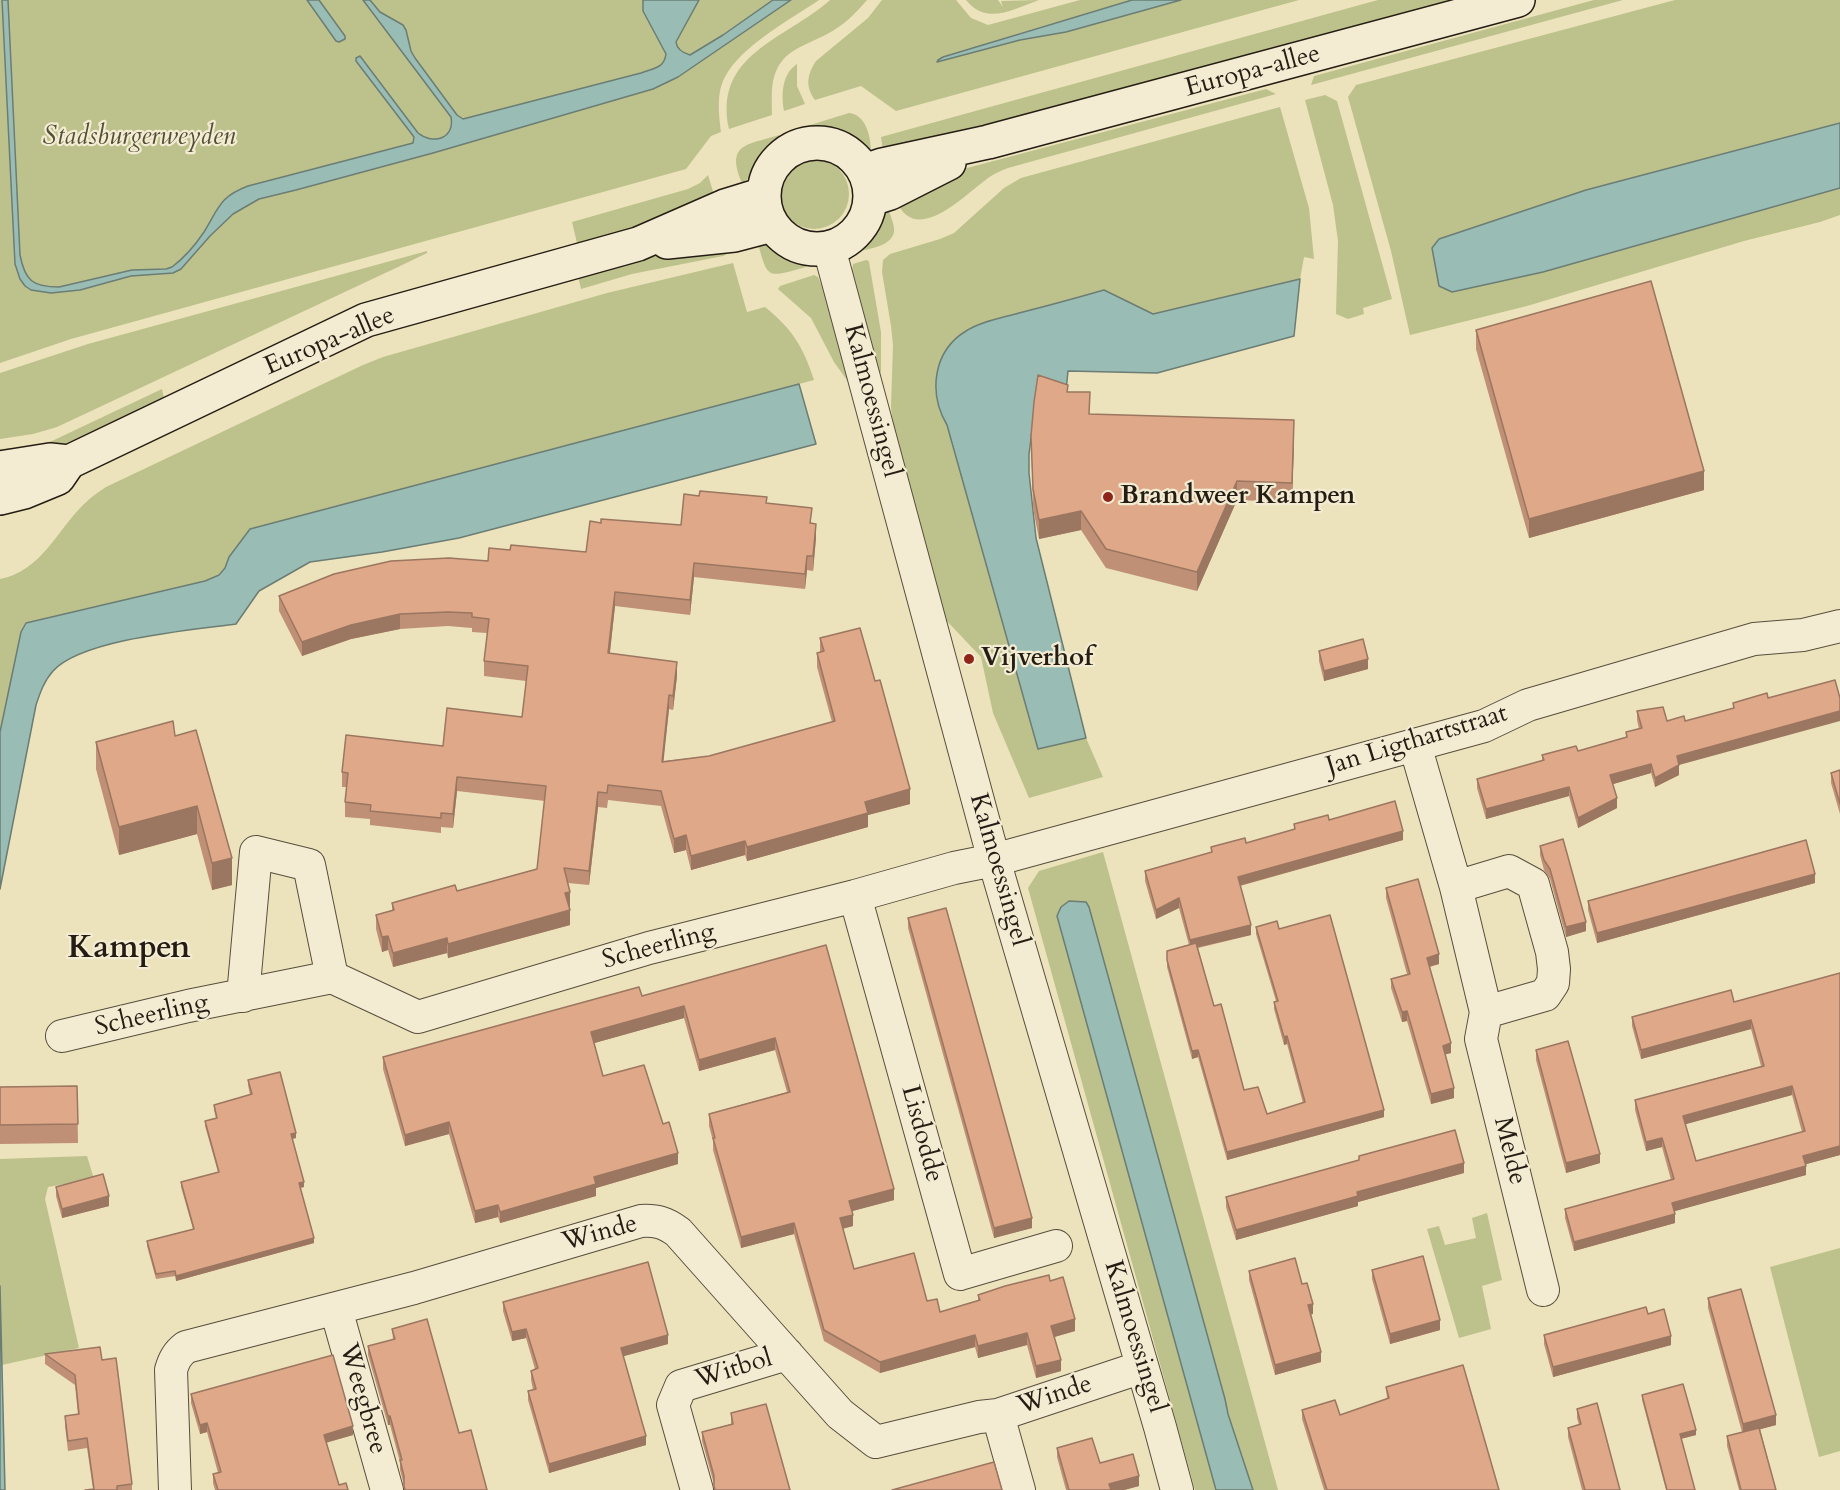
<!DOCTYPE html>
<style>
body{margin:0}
canvas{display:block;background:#ece2bb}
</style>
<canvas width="1840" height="1490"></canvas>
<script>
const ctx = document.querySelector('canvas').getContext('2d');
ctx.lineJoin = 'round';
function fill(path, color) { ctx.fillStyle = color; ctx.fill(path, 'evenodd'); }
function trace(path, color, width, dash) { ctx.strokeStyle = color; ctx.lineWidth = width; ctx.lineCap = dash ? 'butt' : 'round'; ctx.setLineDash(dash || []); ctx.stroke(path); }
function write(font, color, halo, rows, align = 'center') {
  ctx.font = font + ' Cardo,serif'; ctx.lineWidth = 4.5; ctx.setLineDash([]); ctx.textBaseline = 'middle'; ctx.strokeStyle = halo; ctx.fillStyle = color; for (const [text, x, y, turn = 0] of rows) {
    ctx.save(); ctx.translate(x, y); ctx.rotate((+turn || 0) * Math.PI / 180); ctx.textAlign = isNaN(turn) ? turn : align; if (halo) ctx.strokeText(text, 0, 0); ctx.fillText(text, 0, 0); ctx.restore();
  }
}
fill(new Path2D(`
 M0,0H2V9L8,7V0H819C791,19 741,46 725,77C716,93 719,114 721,132L711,136L686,169L71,339L0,363Z
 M830,0H867C856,13 844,25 829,33C810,44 787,48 777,69C770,83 772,100 772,115L729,129C713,54 785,40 830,0Z
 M882,0H956L971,18L988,25L1080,0H1132L1023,32L938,60L1020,40L1066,32L1181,0H1299L896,111L861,86L815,100C805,86 807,75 816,61L868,18Z
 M966,0H998L1003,7L1001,1L1039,0C1013,9 987,26 966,0Z
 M1378,0H1455L987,127L883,150L881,137Z
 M1594,0H1623L1311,85L1314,76Z
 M1675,0H1840V215L1820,222L1744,241L1527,306L1410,335L1391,251L1348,97L1356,85Z
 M797,64V86L805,104L784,111C781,94 782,74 797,64Z
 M1266,89L1276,94L1008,168C1002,170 996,173 991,176C967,192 916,249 896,200L967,168Z
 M1325,95L1337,101L1392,299L1363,308L1364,314L1348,319L1336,314L1338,241L1333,205L1305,100Z
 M1280,107L1309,208L1314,259L1304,257L1300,279L1153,314L1104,290C1074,298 1044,306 1015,315C1002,318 986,320 975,326C937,348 925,386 947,425L1038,749L1086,738L1103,777L1029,798L993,713L981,657L944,618L894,433L891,407L893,345L891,326L882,272L883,260L890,254L940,239L954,233L1004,188L1021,178Z
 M849,113C866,115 870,135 871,149L859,147L831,132L808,131L807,126Z
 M779,135L781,140C760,152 758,174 742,183C725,143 748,145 779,135Z
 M779 194a35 35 0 1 1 70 0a35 35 0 1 1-70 0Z
 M708,175L715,198L661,220L578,247L572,222L688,189L700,183Z
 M884,206L888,208C890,215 895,225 894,232C891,247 867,249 856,252V248L859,241Z
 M757,240C768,240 799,257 807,265L806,267C766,278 768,280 757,240Z
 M728,244L731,252L723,256L632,274L581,289L578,276L644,258Z
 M427,251V253L398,267L57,427L33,434L0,439V373L88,344Z
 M866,260L869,261L870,268L881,332V372L879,374L852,270L853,264Z
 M733,263L747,312L765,307C792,329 803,346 814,380L511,461L229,557C224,573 220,574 205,581L21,632L0,732V579C41,571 56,532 83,505C90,498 98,492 106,487L363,365L383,357L607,293Z
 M814,275L818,277L824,291L850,380L849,383L834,362L811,318L778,289L780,286Z
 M162,389L164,398L49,451L0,460V449L30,447L52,441Z
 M1103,852L1278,1490H1253L1228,1414L1198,1422L1216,1490H1195L1028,888L1039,871ZM1069,901L1086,902L1089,907L1225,1399L1194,1406L1057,916L1061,907Z
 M87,1156L94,1179L48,1187L45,1199L79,1348L2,1365L0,1286V1159Z
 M1487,1213L1502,1280L1482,1286L1491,1329L1459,1338L1427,1229L1439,1226L1445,1245L1476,1238L1472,1218Z
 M1840,1248V1451L1819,1457L1770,1267Z`), '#bdc28c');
const water = new Path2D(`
 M2,0H8L20,255C25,281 33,287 59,287L132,270L166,269L172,267C184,258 196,244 204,232C219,208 219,197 248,186L413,143L414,137L356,61V58L360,56L418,133C433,145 455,139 451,117L363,0H370L380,12L403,25L406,30L411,51L415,58L457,115L463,119L641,73C653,68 664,69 666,54L643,11V0H699L676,42C677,50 683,53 690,55L723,35L773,0H791L678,77L653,89L433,153L296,190L259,199L233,214L210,236L181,269L173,273L131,276L80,290L51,293L31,290L25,286L20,279L15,264Z
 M307,0H319L345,36V39L339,42L336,41Z
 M1132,0H1181L1066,32L1020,40L937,62L938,60L943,57Z
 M1840,123V188L1543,272L1452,292L1439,286L1432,248L1439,239L1586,190Z
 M1300,279L1294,336L1157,373L1068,371L1065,401L1037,392L1029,454V473L1036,538L1086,738L1038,749L947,425C928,393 933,351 966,331C982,321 1002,318 1019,313C1047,306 1076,298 1104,290L1153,314Z
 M799,384L816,444L459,538L382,552L310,562L259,591L236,624C191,630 82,639 53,671C44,681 40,693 36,705L0,889V732L21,632L26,623L205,581L219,575L225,568L229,557L250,529Z
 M1069,901L1086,902L1089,907L1225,1399L1228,1414L1253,1490H1216L1057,916L1061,907Z
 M0,1286L5,1490H0Z`);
fill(water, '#99bdb4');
trace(water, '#6b7d74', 1.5);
const street = new Path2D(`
 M829,248L994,860L1160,1427L1177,1490
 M1415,745L1456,887L1486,1012L1481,1039L1543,1290
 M1456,887L1509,871L1533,884L1552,952L1554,969L1553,983L1545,995L1486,1012
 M855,896L960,1274L1056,1246
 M243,996L256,852L309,865L332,977
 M62,1036L188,1006L332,977L418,1017L649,948L855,896L954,868L994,860L1484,726L1528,705L1754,639L1803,635L1840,626
 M336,1309L387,1490
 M998,1415L1019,1490
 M175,1490L171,1370C174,1360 177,1354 186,1347L414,1288L641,1221C657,1220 666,1223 678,1232L840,1414L876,1442L979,1417L998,1415L1142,1367
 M697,1490L673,1405L681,1386L787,1354`);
const secondary = new Path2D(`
 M764 196a53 53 0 1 1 106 0a53 53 0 1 1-106 0Z
 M865,171L882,165L988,142L1518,0
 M871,199L890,193L949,163
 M667,242L734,235L772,225
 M0,468L50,460L69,462
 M0,498L24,492L58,478L69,462L366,320L638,244L725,206L764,194`);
trace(street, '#574e3d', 34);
trace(secondary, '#251d13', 36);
trace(street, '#f3ecd3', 32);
trace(secondary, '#f3ecd3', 33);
fill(new Path2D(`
 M1476,330L1704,490L1529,538L1476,349Z
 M1068,392L1090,414L1294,439L1292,502L1237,500L1197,591L1106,568L1081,530L1039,539L1033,508L1031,436Z
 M767,503L812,523L816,538L813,571L807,570L805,589L694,577L690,615L615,606L610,653L677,676L673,710L669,709L663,761L709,756L832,722L817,667V653L820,652V638L910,804L868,815V827L747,861L745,855L691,870L686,850L674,853L661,806L608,800L607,808L598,807L589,885L568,883L570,906L569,907L570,925L448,958L447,953L393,967L388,950L382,952L376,929V915L392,910V903L457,891L537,869L545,801L457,791L453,828L441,827V833L370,825V819L345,817V802L347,787H342V772L443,746L522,717L526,681L484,676V661L487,633L472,632V628L448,626L400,629L351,639L302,656L279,611V596L488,561L510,550L586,552L601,523L681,525Z
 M1319,651L1368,669L1324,681L1319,661Z
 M1750,698L1679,765V775L1655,787L1651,773L1613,784L1617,808L1578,828L1569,796L1486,819L1477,788V779L1542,761V755L1578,751L1626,738V732L1639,729L1637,720V711L1667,721H1685L1733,708V703Z
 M175,736L232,885L212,890L197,834L119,855L96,769V742Z
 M1840,770V814L1831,783V773Z
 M1329,820L1403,840L1240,886L1251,935L1198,948L1214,1006L1244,1090L1267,1114L1303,1103L1287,1044L1284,1045L1274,1009V1002L1276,1001L1256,934V927L1279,929L1384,1117L1227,1160L1198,1057L1192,1059L1167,967V951L1189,945L1179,908L1156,919L1145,881V871L1211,853V847L1246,843L1294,830V824Z
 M1540,846L1586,931L1566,937L1550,879L1544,870L1540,855Z
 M1815,883L1597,943L1588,910V901Z
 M1386,888L1439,964L1430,967L1451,1053L1445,1054L1454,1098L1431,1104L1407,1021L1402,1022L1391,988V979L1407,974L1386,898Z
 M908,918L1032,1228L994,1238L908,928Z
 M826,945L894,1200L852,1211L853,1226L843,1229L854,1269L927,1301L940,1312L978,1301V1295L1050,1281L1075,1331L1054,1337L1061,1371L1036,1378L1027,1345L978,1358L975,1347L880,1373L824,1341L794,1234L741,1248L713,1150V1141L709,1126V1114L787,1092L775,1050L699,1071L684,1018L594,1043L603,1076L663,1124L678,1164L596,1188V1196L500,1223L498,1217L475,1223L449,1134L405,1146L383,1069V1057L642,996Z
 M1840,973V1155L1806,1164V1175L1674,1211L1675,1223L1574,1251L1565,1218V1209L1671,1180L1662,1147L1646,1151L1635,1110V1100L1761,1066L1751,1029L1641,1059L1632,1026V1017L1734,1002ZM1792,1095L1802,1132L1696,1161L1685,1124Z
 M1536,1050L1600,1163L1566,1173L1536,1060Z
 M248,1080L296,1138L292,1139L304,1187L300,1188L314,1243L176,1281L175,1276L156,1279L147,1246V1241L193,1229L181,1187V1182L218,1172L205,1126V1121L216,1118L214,1110V1105L250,1095L248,1085Z
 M77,1086L78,1143L0,1144V1087Z
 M1464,1173L1358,1202V1206L1236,1240L1226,1207V1197Z
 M56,1187L109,1206L62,1218L56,1196Z
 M1372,1270L1440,1330L1390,1344L1372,1279Z
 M1249,1271L1302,1284L1313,1314H1311L1321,1362L1275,1375L1249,1280Z
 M1708,1298L1776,1425L1760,1429L1776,1490H1739L1727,1446V1436L1742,1432L1708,1308Z
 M503,1302L668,1344L623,1356L646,1445L549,1473L528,1400V1391L533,1390L531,1380V1371L535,1369L526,1338L512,1341L503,1311Z
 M1648,1314L1671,1345L1553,1377L1544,1344V1335Z
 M392,1329L459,1433L487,1490H404V1485L400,1470V1462L390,1425H388L368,1355V1346L393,1340Z
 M45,1354L102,1360L132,1484V1490H85L93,1489L87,1448L68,1451L65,1426V1416L78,1415L75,1385L45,1364Z
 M1386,1387L1499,1490H1324L1302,1419V1410L1340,1415L1387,1399Z
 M191,1394L353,1435L326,1443L339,1485L348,1490H215L213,1483V1474L218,1473L207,1432L200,1434L191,1403Z
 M1642,1395L1696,1435L1681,1439L1695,1490H1666L1642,1400Z
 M1577,1409L1620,1490H1582L1568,1437V1428L1579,1425L1577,1418Z
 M731,1413L790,1490H714V1484L702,1441V1432L731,1424Z
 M1057,1448L1100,1463L1139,1486L1124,1490H1066L1057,1457Z`), '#bf9076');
fill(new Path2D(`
 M1294,420V439L1292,502V483Z
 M1704,471V490L1529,538V519Z
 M1237,481V500L1197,591V572Z
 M1081,511V530L1039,539V520Z
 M816,524V538L813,571V556Z
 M807,556V570L805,589V574Z
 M694,563V577L690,615V600Z
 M615,592V606L608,668V653Z
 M400,614V629L351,639L302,656V642L351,625Z
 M1368,659V669L1324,681V671Z
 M677,662V676L673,710V696Z
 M669,695V709L662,776V762Z
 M1840,711V721L1679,765V775L1655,787V778L1677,756Z
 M1651,764V773L1610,785V775Z
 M457,777V791L453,828V814Z
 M1569,787V796L1486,819V809Z
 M910,789V804L868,815V827L747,861V847L865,802Z
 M598,792V807L589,885V871Z
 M1617,798V808L1578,828V818Z
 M197,806V834L119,855V827Z
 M1403,831V840L1238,886V877Z
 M686,835V850L674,853V839Z
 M745,841V855L691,870V856Z
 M232,858V885L212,890V863Z
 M1815,874V883L1597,943V933Z
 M570,892V906L565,908V893Z
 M1179,898V908L1156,919V910Z
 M570,910V925L448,958V944Z
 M1586,922V931L1566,937V927Z
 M1251,925V935L1190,949V940Z
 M388,936V950L382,952V937Z
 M447,938V953L393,967V953Z
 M1439,954V964L1427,967V958Z
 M684,1006V1018L591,1044V1032Z
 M1407,1011V1021L1402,1022V1012Z
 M1751,1020V1029L1641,1059V1050Z
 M1287,1036V1044L1284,1045V1037Z
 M775,1038V1050L699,1071V1060Z
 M1451,1043V1053L1443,1055V1046Z
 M1198,1050V1057L1192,1059V1051Z
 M1792,1086V1095L1683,1125V1116Z
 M1454,1088V1098L1431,1104V1094Z
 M1384,1110V1117L1227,1160V1152Z
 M449,1122V1134L405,1146V1135Z
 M296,1133V1138L291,1139V1134Z
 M1662,1138V1147L1646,1151V1142Z
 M1840,1146V1155L1803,1165V1156Z
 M678,1153V1164L596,1188V1196L500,1223V1212L594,1177Z
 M1600,1154V1163L1566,1173V1163Z
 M1464,1163V1173L1358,1202V1206L1236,1240V1230L1357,1192Z
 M1806,1166V1175L1672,1212V1203Z
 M304,1182V1187L299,1188V1183Z
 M894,1189V1200L849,1212V1201Z
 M109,1196V1206L62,1218V1209Z
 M498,1205V1217L475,1223V1211Z
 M1675,1214V1223L1574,1251V1242Z
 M853,1215V1226L840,1229V1218Z
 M1032,1218V1228L994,1238V1228Z
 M794,1223V1234L741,1248V1237Z
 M314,1238V1243L176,1281V1276Z
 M1313,1304V1314L1308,1315V1305Z
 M1075,1319V1331L1051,1338V1326Z
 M1440,1320V1330L1390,1344V1334Z
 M526,1329V1338L512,1341V1332Z
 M1027,1333V1345L978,1358V1346Z
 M668,1335V1344L621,1357V1348Z
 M975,1335V1347L880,1373V1362Z
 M1671,1336V1345L1553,1377V1367Z
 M1321,1352V1362L1275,1375V1365Z
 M1061,1360V1371L1036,1378V1366Z
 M1776,1415V1425L1743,1434V1424Z
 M388,1416H390V1425H388Z
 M207,1423V1432L200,1434V1425Z
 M353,1426V1435L324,1443V1435Z
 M1696,1430V1435L1680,1439V1434Z
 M646,1436V1445L549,1473V1464Z
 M1139,1476V1486L1124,1490H1109V1484Z`), '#9b7660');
const building = new Path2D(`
 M1651,281L1704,471L1529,519L1476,330Z
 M1038,375L1068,385L1067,392H1090L1089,414L1294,420L1292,483L1237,481L1197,572L1106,549L1081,511L1039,520L1033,489L1031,436L1034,402Z
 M700,491L767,497L766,503L812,508L810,523L816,524L813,556H807L805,574L694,563L690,600L615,592L608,653L677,662L673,696L669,695L662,762L709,756L835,721L817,653L824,651L820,638L860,628L875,681L880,680L910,789L865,802L868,813L747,847L745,841L691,856L686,835L674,839L661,791L608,785L607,793L598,792L589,871L564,868L570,892L565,893L570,910L448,944L447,938L393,953L388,936L382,937L376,915L394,910L392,903L455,885L457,891L537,869L546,786L457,777L453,814L441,813V818L370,811L371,805L345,802L348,773L342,772L346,735L443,746L447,708L522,717L528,666L484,661L489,619L472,617V613L448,612L400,614L351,625L302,642L279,596L334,574L391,561L449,558L488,561L489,548L510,550L511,545L586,552L590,521L601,523V519L681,525L684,494L699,496Z
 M1363,639L1368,659L1324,671L1319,651Z
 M1835,680L1840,698V711L1677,756L1679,765L1655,778L1651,764L1610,775L1617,798L1578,818L1569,787L1486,809L1477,779L1544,760L1542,755L1576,746L1578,751L1627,737L1626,732L1642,728L1637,711L1663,707L1667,721L1684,716L1685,721L1734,708L1733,703L1767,693L1768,698Z
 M173,721L175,736L196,730L232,858L212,863L197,806L119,827L96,742Z
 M1840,770V804L1831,773Z
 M1395,801L1403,831L1238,877L1251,925L1190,940L1179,898L1156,910L1145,871L1212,852L1211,847L1245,838L1246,843L1295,829L1294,824L1328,815L1329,820Z
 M1563,839L1586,922L1566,927L1550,869L1544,860L1540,846Z
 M1806,840L1815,874L1597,933L1588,901Z
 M1418,879L1439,954L1427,958L1451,1043L1443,1046L1454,1088L1431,1094L1407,1011L1402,1012L1391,979L1410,974L1386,888Z
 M946,908L1032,1218L994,1228L908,918Z
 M1330,915L1384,1110L1227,1152L1198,1050L1192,1051L1167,960V951L1196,943L1214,1006L1221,1004L1244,1090L1258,1087L1267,1114L1305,1102L1287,1036L1284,1037L1274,1002L1278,1001L1256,927L1277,921L1279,929Z
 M826,945L894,1189L849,1201L853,1215L840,1218L854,1269L914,1253L927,1301L937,1299L940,1312L980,1300L978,1295L1005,1286L1049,1275L1050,1281L1063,1277L1075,1319L1051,1326L1061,1360L1036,1366L1027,1333L978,1346L975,1335L880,1362L824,1330L794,1223L741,1237L713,1138H715L709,1114L790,1092L775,1038L699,1060L684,1006L591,1032L603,1076L644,1065L663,1124L669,1122L678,1153L594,1177L596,1184L500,1212L498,1205L475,1211L449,1122L405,1135L383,1057L639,987L642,996Z
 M1840,973V1146L1803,1156L1806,1166L1672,1203L1675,1214L1574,1242L1565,1209L1674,1179L1662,1138L1646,1142L1635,1100L1764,1066L1751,1020L1641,1050L1632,1017L1731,990L1734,1002ZM1792,1086L1805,1131L1696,1161L1683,1116Z
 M1568,1041L1600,1154L1566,1163L1536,1050Z
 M280,1072L296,1133L291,1134L304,1182L299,1183L314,1238L176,1276L175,1271L156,1274L147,1241L194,1229L181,1182L219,1172L205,1121L217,1118L214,1105L252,1094L248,1080Z
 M77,1086L78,1124L0,1125V1087Z
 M1455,1130L1464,1163L1357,1192L1358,1196L1236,1230L1226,1197L1359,1160V1156Z
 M103,1174L109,1196L62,1209L56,1187Z
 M1423,1256L1440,1320L1390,1334L1372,1270Z
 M1295,1258L1302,1284L1307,1283L1313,1304L1308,1305L1321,1352L1275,1365L1249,1271Z
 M648,1262L668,1335L621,1348L646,1436L549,1464L528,1391L536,1389L531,1371L538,1368L526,1329L512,1332L503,1302Z
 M1741,1289L1776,1415L1743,1424L1708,1298Z
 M1646,1307L1648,1314L1664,1309L1671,1336L1553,1367L1544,1335Z
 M427,1319L459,1433L471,1430L487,1490H405L404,1486V1476L400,1460H402L390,1416H388L368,1346L395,1339L392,1329Z
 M100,1347L102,1360L116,1358L132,1484L117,1486V1490H85L94,1489L87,1438L68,1441L65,1416L79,1414L75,1375L45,1354Z
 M333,1355L353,1426L324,1435L339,1485L346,1483L348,1490H218L213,1474L221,1472L207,1423L200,1425L191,1394Z
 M1463,1365L1499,1490H1327L1302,1410L1335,1400L1340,1415L1389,1398L1386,1387Z
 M1683,1384L1696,1430L1680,1434L1695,1490H1667L1642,1395Z
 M1597,1403L1620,1490H1585L1568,1428L1581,1424L1577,1409Z
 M766,1404L790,1490H715L714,1486V1476L702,1432L733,1424L731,1413Z
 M1759,1428L1776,1490H1741L1727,1436Z
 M1092,1438L1100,1463L1133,1454L1139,1476L1109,1484L1111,1490H1069L1057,1448Z
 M994,1462L1002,1490H892Z`);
fill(building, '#dea889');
trace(building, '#9b7660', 1.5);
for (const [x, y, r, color] of [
 [1108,497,6,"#8f2418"],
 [969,659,6,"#8f2418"]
]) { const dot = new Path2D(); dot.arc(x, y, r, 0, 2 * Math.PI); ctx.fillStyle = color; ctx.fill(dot); trace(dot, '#f3ecd3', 2); }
write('26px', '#251d13', '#f3ecd3', [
 ["Europa-allee",1253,72,-15],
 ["Europa-allee",330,342,-23],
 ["Kalmoessingel",871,401,75],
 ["Jan Ligthartstraat",1417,741,-17],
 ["Kalmoessingel",998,870,74],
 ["Scheerling",659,947,-15],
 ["Scheerling",152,1016,-13],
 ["Lisdodde",921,1134,75],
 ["Melde",1509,1151,76],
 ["Winde",600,1234,-15],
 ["Kalmoessingel",1134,1337,73],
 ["Witbol",734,1370,-17],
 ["Winde",1055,1396,-18],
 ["Weegbree",362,1399,74]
]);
write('italic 26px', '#534f37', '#f3ecd3', [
 ["Stadsburgerweyden",139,138]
]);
write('bold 26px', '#251d13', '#f3ecd3', [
 ["Brandweer Kampen",1120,497],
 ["Vijverhof",981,659]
], 'left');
write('bold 32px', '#251d13', '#f3ecd3', [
 ["Kampen",129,950]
]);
</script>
